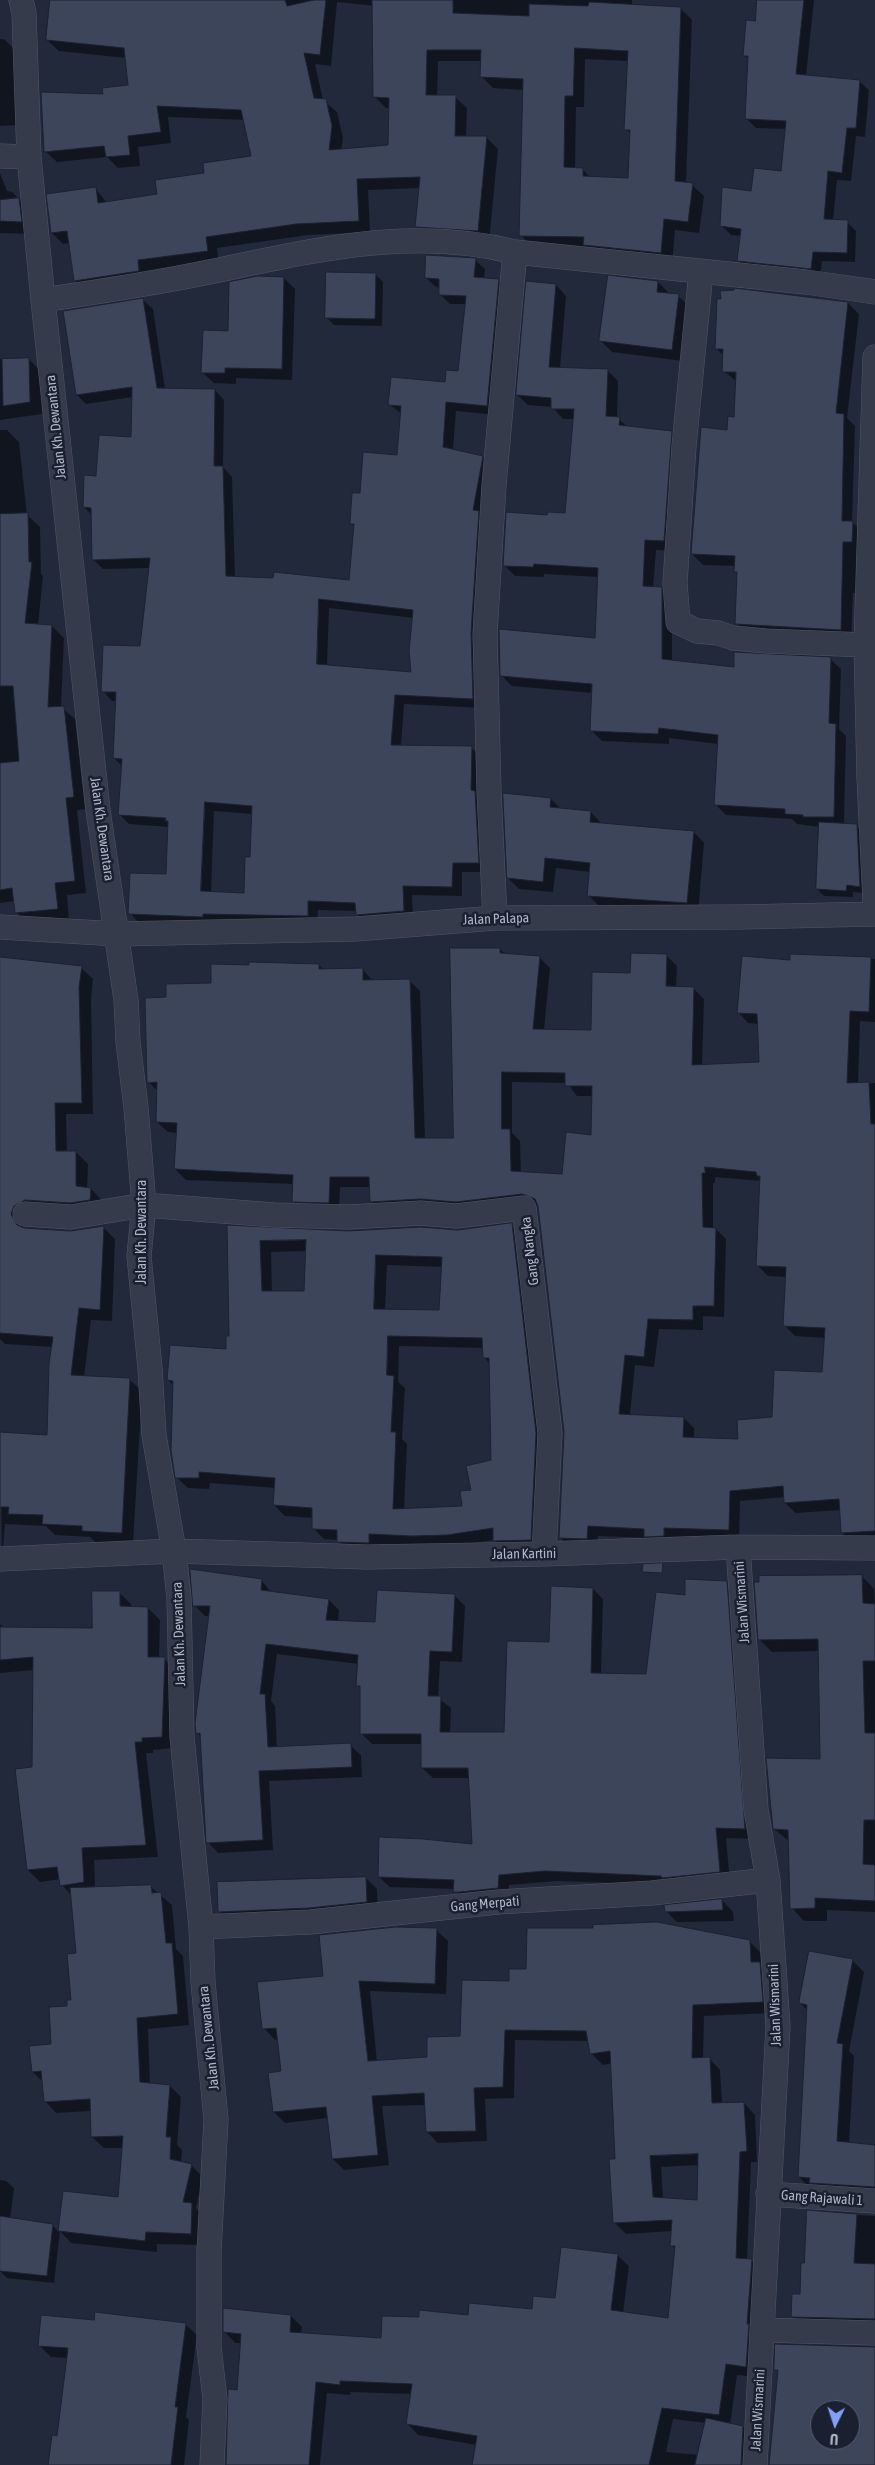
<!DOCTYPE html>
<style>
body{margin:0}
#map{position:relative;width:875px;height:2465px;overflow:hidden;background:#21293b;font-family:"Asap Condensed",sans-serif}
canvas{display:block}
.north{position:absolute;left:810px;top:2400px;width:50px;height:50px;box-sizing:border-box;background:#1a2030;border:1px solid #565c6c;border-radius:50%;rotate:184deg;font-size:14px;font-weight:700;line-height:20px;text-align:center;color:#b0b6c7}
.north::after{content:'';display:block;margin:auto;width:18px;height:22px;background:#82a0fa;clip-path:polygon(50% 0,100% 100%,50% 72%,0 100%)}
</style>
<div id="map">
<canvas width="875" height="2465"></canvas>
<div class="north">U</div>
</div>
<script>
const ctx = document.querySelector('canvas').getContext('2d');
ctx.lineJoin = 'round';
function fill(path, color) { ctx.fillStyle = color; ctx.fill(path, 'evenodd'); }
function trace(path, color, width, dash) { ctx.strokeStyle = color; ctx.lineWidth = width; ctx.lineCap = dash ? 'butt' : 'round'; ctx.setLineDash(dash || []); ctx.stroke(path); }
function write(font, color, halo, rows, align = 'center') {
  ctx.font = font + ' "Asap Condensed",sans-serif'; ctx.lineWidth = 5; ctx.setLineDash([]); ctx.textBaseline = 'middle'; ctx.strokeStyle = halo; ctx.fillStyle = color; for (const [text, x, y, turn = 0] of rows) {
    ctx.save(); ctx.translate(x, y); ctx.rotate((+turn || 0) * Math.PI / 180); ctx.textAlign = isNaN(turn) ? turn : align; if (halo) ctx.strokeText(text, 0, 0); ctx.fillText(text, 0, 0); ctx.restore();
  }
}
fill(new Path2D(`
 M52,0H376V6L337,2L331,66L315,64L323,100L337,112L343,138L341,151L389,146L390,108H386L374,96L401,0H632V6L680,8L692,20L686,184L692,185L704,196L699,233L675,230L672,264L596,256L587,247H532L521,235L524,90L493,88L482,77V61H438L437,97H455L467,108L466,137L487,138L498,149L489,242L428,238L416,227L420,188L368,190L370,232L308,235L217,248L219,262L148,271L150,282L87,292L75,281L70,243L63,244L52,233L95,188L107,203L159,195L253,157L245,120L168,117L171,143L138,147L140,166L118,168L107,157L57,162L45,151L104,96L129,87L126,58L59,51L47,40ZM585,59L629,61L626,129L631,134L629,180L591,178L582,169H575L576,107H584Z
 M758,0H814L806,76L859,81L869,90L865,137L856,136L851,181L837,180L833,221L847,222L856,231L855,262L822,261L820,277L748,270L739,261L742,236L731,235L722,226L752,192L782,173L786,129L756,128L747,119L749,60L744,55L756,22Z
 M0,39H4L16,51L20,125L0,126Z
 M0,173L7,191L12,192L31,211L33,234L0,233Z
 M475,260L485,269L484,279L498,281L508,290L497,415L456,411L453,450L482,457L492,466L482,708L404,704L401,746L471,747L481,757L488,872H462V896L412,895L413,921L367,924L357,915V911L318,910L317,925L139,923L130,913L167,876L169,827L129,824L119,814L122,766L114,758L116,701H112L103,691L141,647L150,568L103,569L93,559L92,515L84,507L97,477L132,439L133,397L86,404L77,395L143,300L153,309L165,389L215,390L224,400L223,467L232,477L235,578L350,581L355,527L351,523L361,495L399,457L402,414L390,405L447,383L459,372L466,304H450L440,294V288L436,287L426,278ZM329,608L414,618L413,673L327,666ZM214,811L253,814L251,859L245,894L211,893Z
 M375,274L383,282L382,326L334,325L326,317Z
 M284,278L295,289L292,380L236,378V384L214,383L202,372L229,332Z
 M658,282L669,293L678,296L690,307L683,361L612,352L601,341Z
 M556,285L566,296L560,368L607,370L618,381L617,418L628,427L671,432L682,443L674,551L656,550L653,588H661L672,599V661L735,669L830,659L841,669L839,729L846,736L844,825L857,826L864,833L867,893L853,892V897L824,896L817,889L820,827L797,824L792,819L726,815L715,804L718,744L669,738V744L602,741L591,730L593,693L512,686L501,675L596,639L599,577L544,574V577L515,576L504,565L549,517L566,514L574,419H563L552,407L528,405L517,395Z
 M848,303L859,314L847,418L855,426L852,522L864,533L865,593H853L851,641L748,635L737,624L738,574L736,571V566L703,565L692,554L728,431L735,418L737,382L724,371V356L716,348Z
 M0,359H29L41,372L42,414L0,420Z
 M0,430H7L19,442L27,515L40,527L41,574L43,576L38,625L52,626L64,638L61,707L75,719L85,809L77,810L86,893L67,895L69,921L29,925L16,912L15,901L0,903Z
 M551,799L561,809L591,812L601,823L694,832L704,843L698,914L599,906L588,895L590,872L556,868L553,892L519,889L508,878Z
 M500,949L505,954L540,958L550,968L544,1030L593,1032L631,974L666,955L677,966L676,988H693L704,999L702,1066L760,1063L758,1024L748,1023L738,1012L791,961V956L875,959V1022L860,1021L858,1084L875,1083V1542L853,1544L842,1533L841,1510L796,1513L785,1503V1497L740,1501L739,1540L655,1547L647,1538L598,1536L597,1549L570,1548L560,1537L565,1432L539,1206L534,1204L382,1212L371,1201V1187H340L339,1213L304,1212L293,1201L294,1184L186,1180L175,1169L177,1133L168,1132L157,1122L158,1092L149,1082L167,998L212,984L319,965L324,970L362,969L373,981L409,980L420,991L425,1139H454ZM512,1082L567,1083L577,1096H593V1136L563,1176L521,1173L520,1141L512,1133ZM715,1177L761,1181L758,1266L768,1276L787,1277L784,1325L795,1336L826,1338L824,1373L773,1418L740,1440L694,1439V1428L684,1418L630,1415L635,1365L654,1367L659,1329L703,1330V1316L724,1317L726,1239L716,1229H713V1183H715Z
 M0,958L81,968L93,979L91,999L93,1114H66L67,1152H76L88,1164L87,1189H91L103,1201L25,1218L23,1226L24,1229L70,1232L103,1227L115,1239L112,1321L91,1320L84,1377L130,1380L142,1391L133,1544L95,1542L90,1537L55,1535L46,1526L5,1524L2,1561L0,1433L48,1436L53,1347L5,1344L0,1339Z
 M511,1225L523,1236L547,1445L542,1551L506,1552L494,1540L459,1545L423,1546L380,1544V1554L349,1553L338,1540L324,1539L313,1528V1518L285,1516L274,1505L276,1488L210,1483L209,1489L188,1488L176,1477L174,1386L168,1380L227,1350L231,1337L228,1226L348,1232L457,1231ZM307,1251L305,1292H272L271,1252ZM387,1265L443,1267L440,1311L385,1310ZM399,1346L484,1348V1357L490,1364L492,1461L464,1507L404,1510L407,1444L402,1439L405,1388L398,1382Z
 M862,1576L874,1589L875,1605V1912L827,1910V1921H804L792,1908L790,1842L774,1829L822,1761L820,1651L772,1652L759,1639Z
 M261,1580L272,1593L329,1600L339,1610L338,1622L377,1623L454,1595L465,1606L462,1662L440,1661L438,1698L451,1708L450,1733L505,1734L550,1643L593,1589L603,1599L601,1674L647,1675L686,1597L726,1582L737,1592L755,1839L726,1838L730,1882L671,1885L557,1881L509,1885L508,1898L465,1902L455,1889L390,1887L379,1877L474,1846L470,1778H433L422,1768L423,1744H372L362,1734V1689L357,1685L359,1664L277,1654L271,1701L275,1706L277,1748L350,1745L361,1755L362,1777L269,1781L273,1850L218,1853L208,1842L202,1738L197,1733L210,1616H205L194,1605Z
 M119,1592L131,1604V1608H148L160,1620L159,1658L164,1659L176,1670L173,1748L153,1750V1753H146L158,1857L94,1860L95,1888L150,1886L172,1905L176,1949L183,1956L189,2025L148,2029L150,2084L170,2086L181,2097L177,2145L182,2150L181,2163L192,2166L203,2177L196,2208L203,2216L202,2245L157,2244V2252L71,2243L60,2231L54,2283L7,2278L0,2271V2180L6,2181L14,2188L10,2219L52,2225L59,2232L64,2192L119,2198L123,2148H104L92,2137L91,2111L56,2113L45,2101L43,2082L33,2072L52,2045L73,2001L78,1954L72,1896L62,1885L61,1879L40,1882L28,1870L34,1768V1670L0,1673V1624L4,1628L93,1629Z
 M366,1878L377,1889L378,1913L231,1923L220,1912Z
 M722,1900L733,1912L734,1921L677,1922L666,1911Z
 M436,1930L448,1941L446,1994L370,1991L377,2062L429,2059L462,2037L510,1982L528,1970L749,1941L760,1952L761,1965L771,1974L773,2013L704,2016L703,2059L709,2058L720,2070L722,2104L744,2103L755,2115L757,2162H751L747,2260L751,2261L763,2272L757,2377L737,2375L730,2425L743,2427L754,2439V2465H473L477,2445L418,2435L407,2423L412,2394L351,2392L350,2395L327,2393L320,2465H227L239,2391L241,2343H235L224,2331L291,2316L302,2327L301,2334L383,2339L420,2318L533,2310L556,2300L617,2255L629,2266L623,2313L669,2319L676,2249L672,2246V2231L626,2234L615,2223L617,2160L612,2063L603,2065L591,2053L589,2041L515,2040L514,2098L485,2099L487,2141L438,2143L427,2132L426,2105L382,2106L389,2165L344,2170L333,2159L328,2118L285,2123L274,2112L282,2072L278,2039L275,2040L264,2028L324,1977ZM699,2165L698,2201L663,2199L661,2167ZM673,2419L706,2423L699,2455L666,2452Z
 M853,1961L864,1972L849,2051L854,2056L849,2143L875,2146V2197L810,2188L799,2177L808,2011L800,2003Z
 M809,2212L875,2216V2330L804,2328L792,2317L801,2296Z
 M95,2321L185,2324L197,2335L186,2417L189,2420L184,2465H49L58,2437L68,2358L51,2357L39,2345Z`), '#0007');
const building = new Path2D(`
 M50,0H285L287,6L314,0H326L320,55L304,53L314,98L326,99L332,126L329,150L388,145L389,98L373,97L372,0H453V13L529,16V4L588,6L589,2L681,7L675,181L693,183L688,222L664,219L661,253L583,245L584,237L519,236L523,79L480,77L481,50H427L426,95H456L455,136H487L478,231L415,227L420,177L357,179L359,221L296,224L206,237L208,251L138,260L139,271L74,281L67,231L51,233L46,194L96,187L98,203L157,194L155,180L204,173L203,163L251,156L241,110L157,106L161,132L128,136L130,155L106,157L104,146L44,152L41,92L103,94L102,88L128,85L124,48L46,40ZM575,48L628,51L624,130H630L628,178L583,176V168L564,167L565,96H573Z
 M757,0H804L796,74L860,80L856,128H847L842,173L828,171L824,219L848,220L847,253L813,252L811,269L737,261L741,229L720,226L722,187L751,191L754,168L781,171L786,121L745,119L748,56H743L746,20L755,21Z
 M19,198L22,222L0,221V200Z
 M426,255L476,258L474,277L499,279L487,406L446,402L443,447L483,456L473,510L479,511L471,633L473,699L395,695L391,745L472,746L471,790L475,791L479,863H453L452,887L403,886L404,911L356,915L355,903L308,901V916L203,914V917L128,914L130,873L166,874L168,821H165L166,818L118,815L122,759L113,758L116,692H101L103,645L140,646L150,558L92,560L91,508L83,507L84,475L96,476L99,435L131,437L132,387L76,395L63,311L143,298L157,388L215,389L214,466H223L226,576L273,578L274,572L349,580L354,524H350L352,493H360L363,452L397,455L401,406L388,405L391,377L445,382L446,370L458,371L466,296L439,295V279L425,278ZM319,599L413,610L409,651L411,672L317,664ZM205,802L252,806L250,857H245L244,893L201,891Z
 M326,272L376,273L375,319L325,318Z
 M608,275L658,281L657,292L679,294L672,350L599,341Z
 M258,276L284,277L282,369L225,368V373H201L203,330L228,331L229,282Z
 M526,281L556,284L549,367L608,369L606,416L620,417L619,425L672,431L664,541L645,540L643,586L662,587V659L734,667V652L831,657L829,723L836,724L834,817H803V815L785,814V809L714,805L718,735L659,728L658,734L590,731L592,684L500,676L499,629L595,638L598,568L534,564L533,567L503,566L506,512L547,515L548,512L565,513L574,409H551V398L516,395Z
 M734,288L848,302L836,413L844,414L842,521H853L852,542H843L841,630L735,624L737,572H734L735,556L691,554L701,427L727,430L728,416L734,417L736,372H722L723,349H715L717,299H721L720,291L734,290Z
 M29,358L30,402L3,406L2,359Z
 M28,513L29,562H32L25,623L52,625L48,707L64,706L74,797L66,798L75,881L55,883L58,909L15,913L12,888L0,890V763L19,761L13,686H0V514Z
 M503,793L551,798L550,807L591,811L590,822L694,831L687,903L587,896L590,863L545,858L543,882L507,878Z
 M819,822L857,824L860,887L847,885L846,891L816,889Z
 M450,948H500V953L540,956L533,1029L591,1030L592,972L630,973L631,953L667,954L666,986L694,987L692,1065L759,1062L757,1014L737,1013L742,956L790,960V954L871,957L869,1012L850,1011L847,1083L869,1082L871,1124H875V1531L841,1533L839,1499L784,1503L783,1486L730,1491L729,1530L664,1528V1536L644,1537V1529L588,1526L587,1539L559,1538L564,1432L538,1206L535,1199L522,1194L456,1202L420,1199L370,1202L369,1177H330L329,1203L292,1202L293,1175L174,1169L177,1123L156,1122L157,1082L147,1083L145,998L166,997V984L211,983V964L249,965V962L319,964V969L363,968V980L410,979L415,1138H453ZM502,1072L565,1073V1086H592L591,1135L566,1132L562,1174L511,1171L510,1129H502ZM705,1167L756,1172L757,1176H760L756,1266L786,1267L783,1326L825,1328L822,1372L774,1370L772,1417L737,1420L738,1439L683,1437L684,1417L619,1414L625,1355L644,1357L648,1319L693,1320V1306H714L716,1228L703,1227L702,1173H705Z
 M0,957L82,966L79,987L82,1103H55L56,1151H76V1186L91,1188L90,1200L70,1203L25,1200L14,1206L11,1214L17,1225L24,1228L70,1231L104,1226L100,1310L79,1308L71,1375L130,1378L122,1533L82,1531V1526L42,1524L43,1515L8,1514L9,1507H0V1432L47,1435L49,1364L53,1337L0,1333Z
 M512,1223L536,1433L531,1540L493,1541V1528L447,1535L412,1536L369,1534V1543L337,1542V1530L312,1529V1508L273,1505L275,1478L199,1472V1478H175L171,1450L173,1381L167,1380L170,1345L226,1349V1336H229L227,1225L348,1231L421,1227L457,1230ZM306,1240L304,1291H262L260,1241ZM376,1255L442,1257L439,1310L374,1309ZM388,1336L482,1338L483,1358H489L491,1460L466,1466L471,1490L460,1491L462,1506L393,1509L396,1432H391L394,1376L387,1375Z
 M663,1563L662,1573L642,1572L643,1564Z
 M190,1569L262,1579L261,1590L329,1599L326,1620L375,1622L377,1590L455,1594L452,1652L430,1651L428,1696H441L440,1732H504L507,1641L549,1642L551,1586L593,1588L591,1673L646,1674L656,1592L685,1595V1579L727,1581L745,1829L716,1828L720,1872L662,1878L661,1876L545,1871L499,1875L498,1888L460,1892H453L454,1880L378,1877L379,1837L423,1839L472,1844L468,1768H421V1734H360V1686H356L358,1655L266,1644L260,1694H265L268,1747L351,1743L352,1767L259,1771L263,1840L206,1843L200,1733L196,1734L195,1723L210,1606H193Z
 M862,1575L863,1603L875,1604V1661H863L865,1733H875V1820H864L863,1864L875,1865V1901L815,1898V1908L790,1909L788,1830L773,1829L766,1758L820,1759L818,1639L758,1640L754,1582H759V1576Z
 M92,1591H120V1606L148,1607V1657H165L162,1737L142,1738V1742H135L146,1845L82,1848L84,1882L60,1886L57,1867L27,1870L15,1769L32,1767L33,1657L0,1660V1627L92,1628Z
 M366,1877L367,1902L309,1908L218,1912L217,1882Z
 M151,1885L152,1893L161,1892L166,1943H172L178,2014L137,2018L140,2082L170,2085L166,2137H171L170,2159L192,2164L183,2202L192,2203L191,2234L146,2232L145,2241L58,2231L63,2191L118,2197L123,2136L91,2137L90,2099L44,2102L41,2071L32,2072L29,2046L51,2044L49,2007L67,2006V2000H71L67,1954L76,1953L70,1888Z
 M722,1899L723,1910L665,1912L664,1905Z
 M657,1922L750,1940L751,1962H760L763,2002L693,2005L692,2058L710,2057L712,2103L744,2102L747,2151L740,2152L736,2258L752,2259L747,2324H749L746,2367L726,2364L719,2415L662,2408L649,2465H472L477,2436L406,2424L412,2384L340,2381V2385L316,2382L309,2465H226L228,2389L237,2390L241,2334L223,2332V2308L291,2315L290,2332L381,2338L382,2316L419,2317V2310L468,2315L469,2303L532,2309L533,2296L555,2298L561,2247L618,2254L611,2310L668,2318L675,2246H670L672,2220L613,2223L609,2159H615L610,2051L590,2054L586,2031L505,2030L503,2087L474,2088L476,2131L426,2132L424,2093L372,2096L378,2155L332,2159L326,2107L273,2112L268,2073L281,2071L276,2028L262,2029L257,1982L323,1976L319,1935L395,1927L437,1928L435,1984L359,1981L368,2061L427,2057V2037L460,2036L462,1980L509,1981V1969H526L527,1928H593V1925ZM698,2154L697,2200L653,2197L650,2156Z
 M809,1951L853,1959L837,2043L843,2044L837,2141L875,2145V2187L809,2183L810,2178L798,2177L807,2005L799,2003Z
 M807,2210L857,2214L854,2263L875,2264V2319L791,2317L792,2294H800L801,2263H804Z
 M0,2216L53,2224L47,2276L0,2271Z
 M95,2312L186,2323L175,2407H178L171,2465H48L52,2435L57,2436L68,2348L38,2346L41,2315L94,2320Z
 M775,2344L875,2347V2465H769L778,2370H774ZM820,2410H850V2440H820Z
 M706,2418L743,2426L741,2465H695Z`);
fill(building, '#3d455b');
trace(building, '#1c2232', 1);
const minor = new Path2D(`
 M21,0L24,13L29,157L43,300L98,810L126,1000L128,1042L136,1108L144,1205L139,1256L150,1368L154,1435L174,1551L179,1598L182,1737L201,1927L203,1982L216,2120L209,2251V2347L215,2399L212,2465
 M0,156L29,157
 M701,272L684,446L675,583L678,622L697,631L718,633L733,638L766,641L866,645
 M43,300C97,292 151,284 204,273C308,252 408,225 515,252L806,282L875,292
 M875,357L866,645L869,778L875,902
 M495,918L489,791L485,634L494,485L515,252
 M0,927L117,934L356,929L495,918L741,917L875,914
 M25,1214L71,1217L144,1205L274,1215L348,1217L421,1213L456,1216L524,1208L550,1433L544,1554
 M738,1547L756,1810L768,1880L778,2026L755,2465
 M0,1559L174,1551L367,1557L544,1554L738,1547L875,1548
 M201,1927L310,1922L498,1902L652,1893L768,1880
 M768,2194L875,2201
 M762,2330L875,2333`);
trace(minor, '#505666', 25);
trace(minor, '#353b4b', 24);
write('14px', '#b0b6c7', '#1a2030', [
 ["Jalan Kh. Dewantara",56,427,-96],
 ["Jalan Kh. Dewantara",102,829,82],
 ["Jalan Palapa",496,919,-2],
 ["Jalan Kh. Dewantara",142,1232,-90],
 ["Gang Nangka",530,1251,-97],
 ["Jalan Kartini",524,1554,-1],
 ["Jalan Wismarini",742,1602,-94],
 ["Jalan Kh. Dewantara",179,1634,-92],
 ["Gang Merpati",485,1904,-5],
 ["Jalan Wismarini",775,2005,-92],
 ["Jalan Kh. Dewantara",209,2038,-96],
 ["Gang Rajawali 1",822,2198,4],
 ["Jalan Wismarini",758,2410,-87]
]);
</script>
